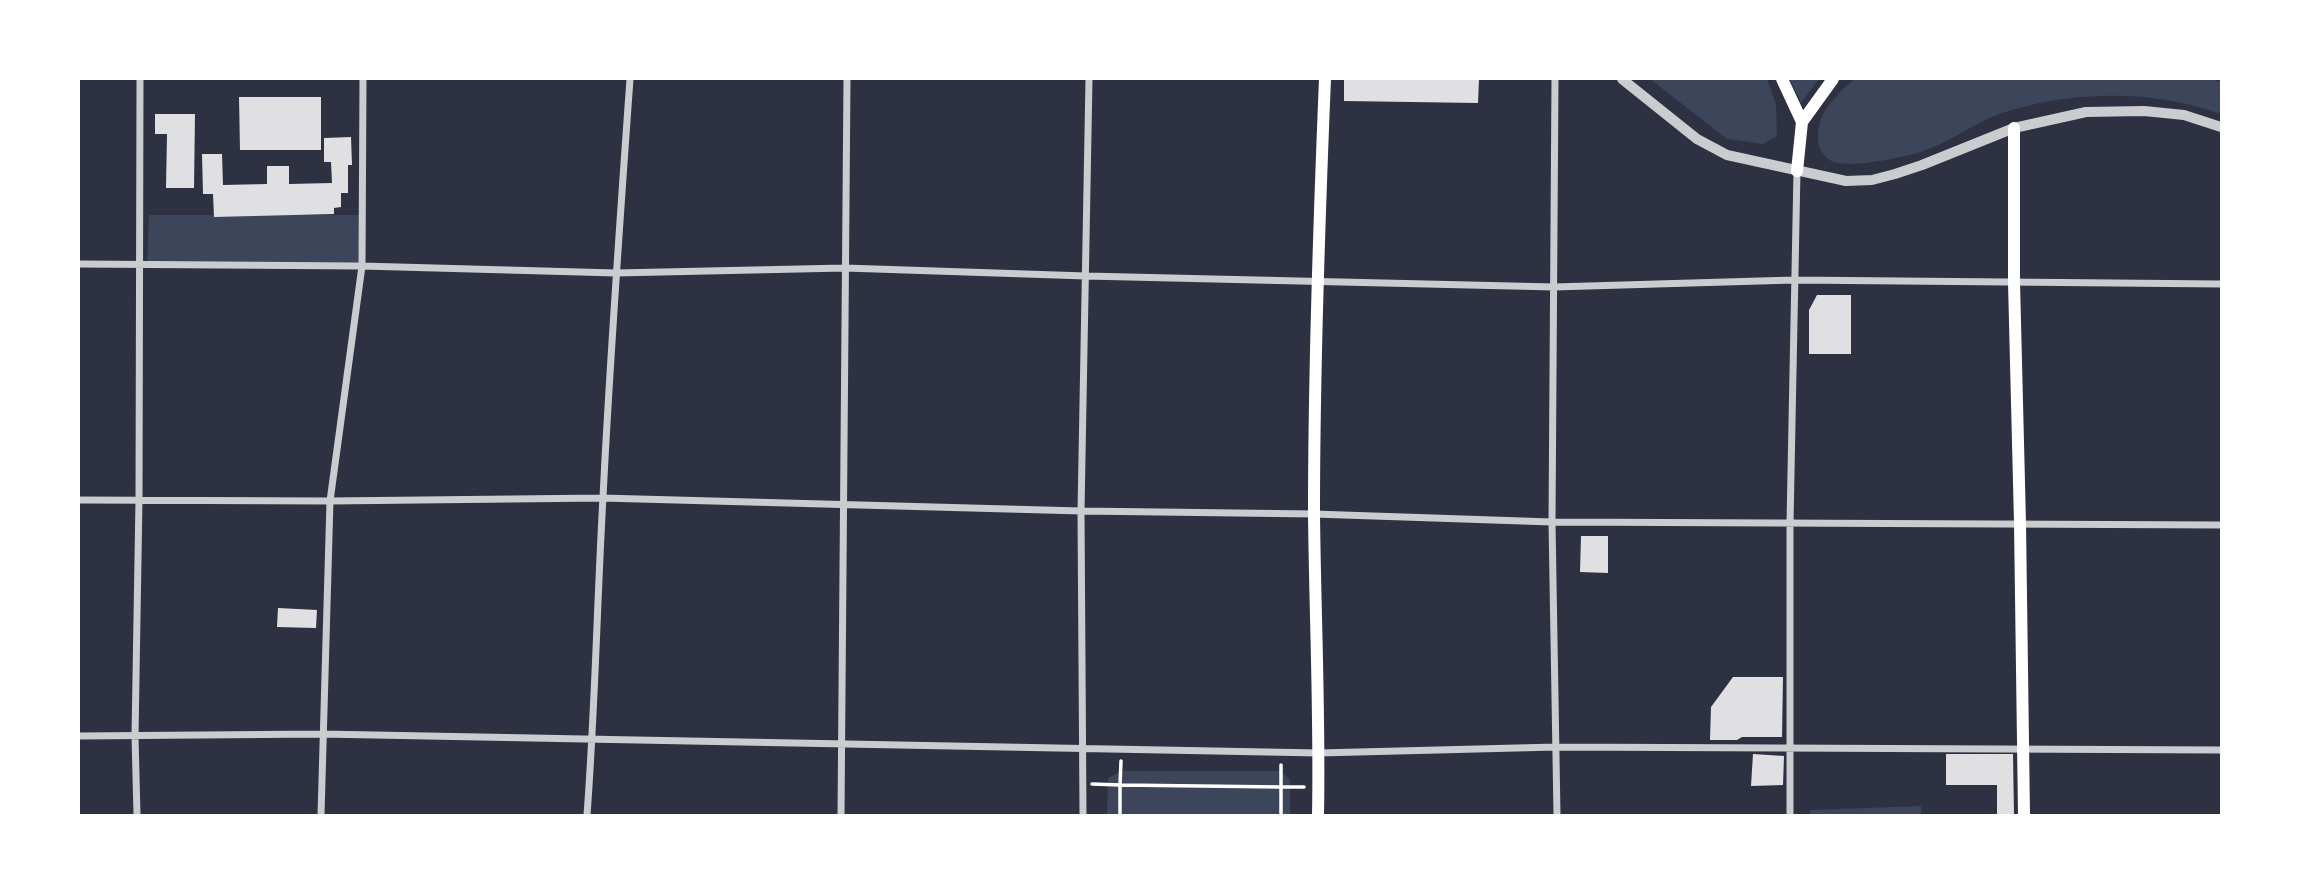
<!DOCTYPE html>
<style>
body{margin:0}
#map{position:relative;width:2300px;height:894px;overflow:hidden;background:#2d3142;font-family:"Roboto Condensed",sans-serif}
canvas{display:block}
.frame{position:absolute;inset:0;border:80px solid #fff;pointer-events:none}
</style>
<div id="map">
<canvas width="2300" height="894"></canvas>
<div class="frame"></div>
</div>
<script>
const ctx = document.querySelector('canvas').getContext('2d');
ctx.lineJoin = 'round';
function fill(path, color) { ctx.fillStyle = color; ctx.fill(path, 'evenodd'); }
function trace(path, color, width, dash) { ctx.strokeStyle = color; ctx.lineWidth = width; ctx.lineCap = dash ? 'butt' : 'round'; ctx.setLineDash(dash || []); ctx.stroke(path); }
fill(new Path2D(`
 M1650,79H1767L1776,104L1777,136L1763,144L1727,139Z
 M1790,79H1819L1801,103Z
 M1854,79H2209L2221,82V114C2171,96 2117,92 2064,99C2044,101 2022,107 2002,113C1976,122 1952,141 1926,150C1907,157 1857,167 1837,163C1824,160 1817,147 1818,135C1819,110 1837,95 1854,79Z
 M149,215H363L359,262L147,263Z
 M1121,771H1281L1290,780V815H1107L1108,778Z
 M1921,806V815H1810V810Z`), '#3c4559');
fill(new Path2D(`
 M1344,79H1479L1478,103L1344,101Z
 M239,97H321V150H240Z
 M155,114H195L194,188H166L167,134H155Z
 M351,137L352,165H348V193H341V207L334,208V214L214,217L213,194H203L202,154H222L223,185L267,184V166H289V184L332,183L331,162H324V138Z
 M1817,295H1851V354H1809V310Z
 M1581,536H1608V573L1580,572Z
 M278,608L317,610L316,628L277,627Z
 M1733,677H1783L1782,737H1742L1737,740H1710L1711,707Z
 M1753,754L1784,756L1783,785L1751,786Z
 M1946,754H2013L2014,815H1997V785H1946Z`), '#e0e0e3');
trace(new Path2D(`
 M1281,765V787H1304
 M1092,784L1120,785L1121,761
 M1120,815V785L1281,787V815`), '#fff', 3.5);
trace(new Path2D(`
 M1555,79L1552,522L1557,815
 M79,264L362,266L616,273L845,268L1086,276L1554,287L1794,280L2221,284
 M79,500L330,501L602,498L1081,511L1314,514L1552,522L2221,525
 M79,736L322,734L1319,753L1556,747L2221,750
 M137,815L135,736L139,499L140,79
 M321,815L330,501L362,266L363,79
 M587,815C595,709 597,603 603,497C610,358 620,218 630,79
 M841,815L847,79
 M1083,815L1081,511L1089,79
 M1790,815V523L1797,171`), '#caccd0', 7);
trace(new Path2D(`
 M1622,79L1697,139L1727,155L1846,181L1872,180L1895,174L1922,165L2014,128L2086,112L2144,111L2184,115L2221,127`), '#caccd0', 10);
trace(new Path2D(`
 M1782,79L1802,122
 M2014,128V282L2020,523L2024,815
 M1797,171L1802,122L1833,79
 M1318,815C1320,714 1315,614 1314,513C1314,368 1319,224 1325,79`), '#fff', 12);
</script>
